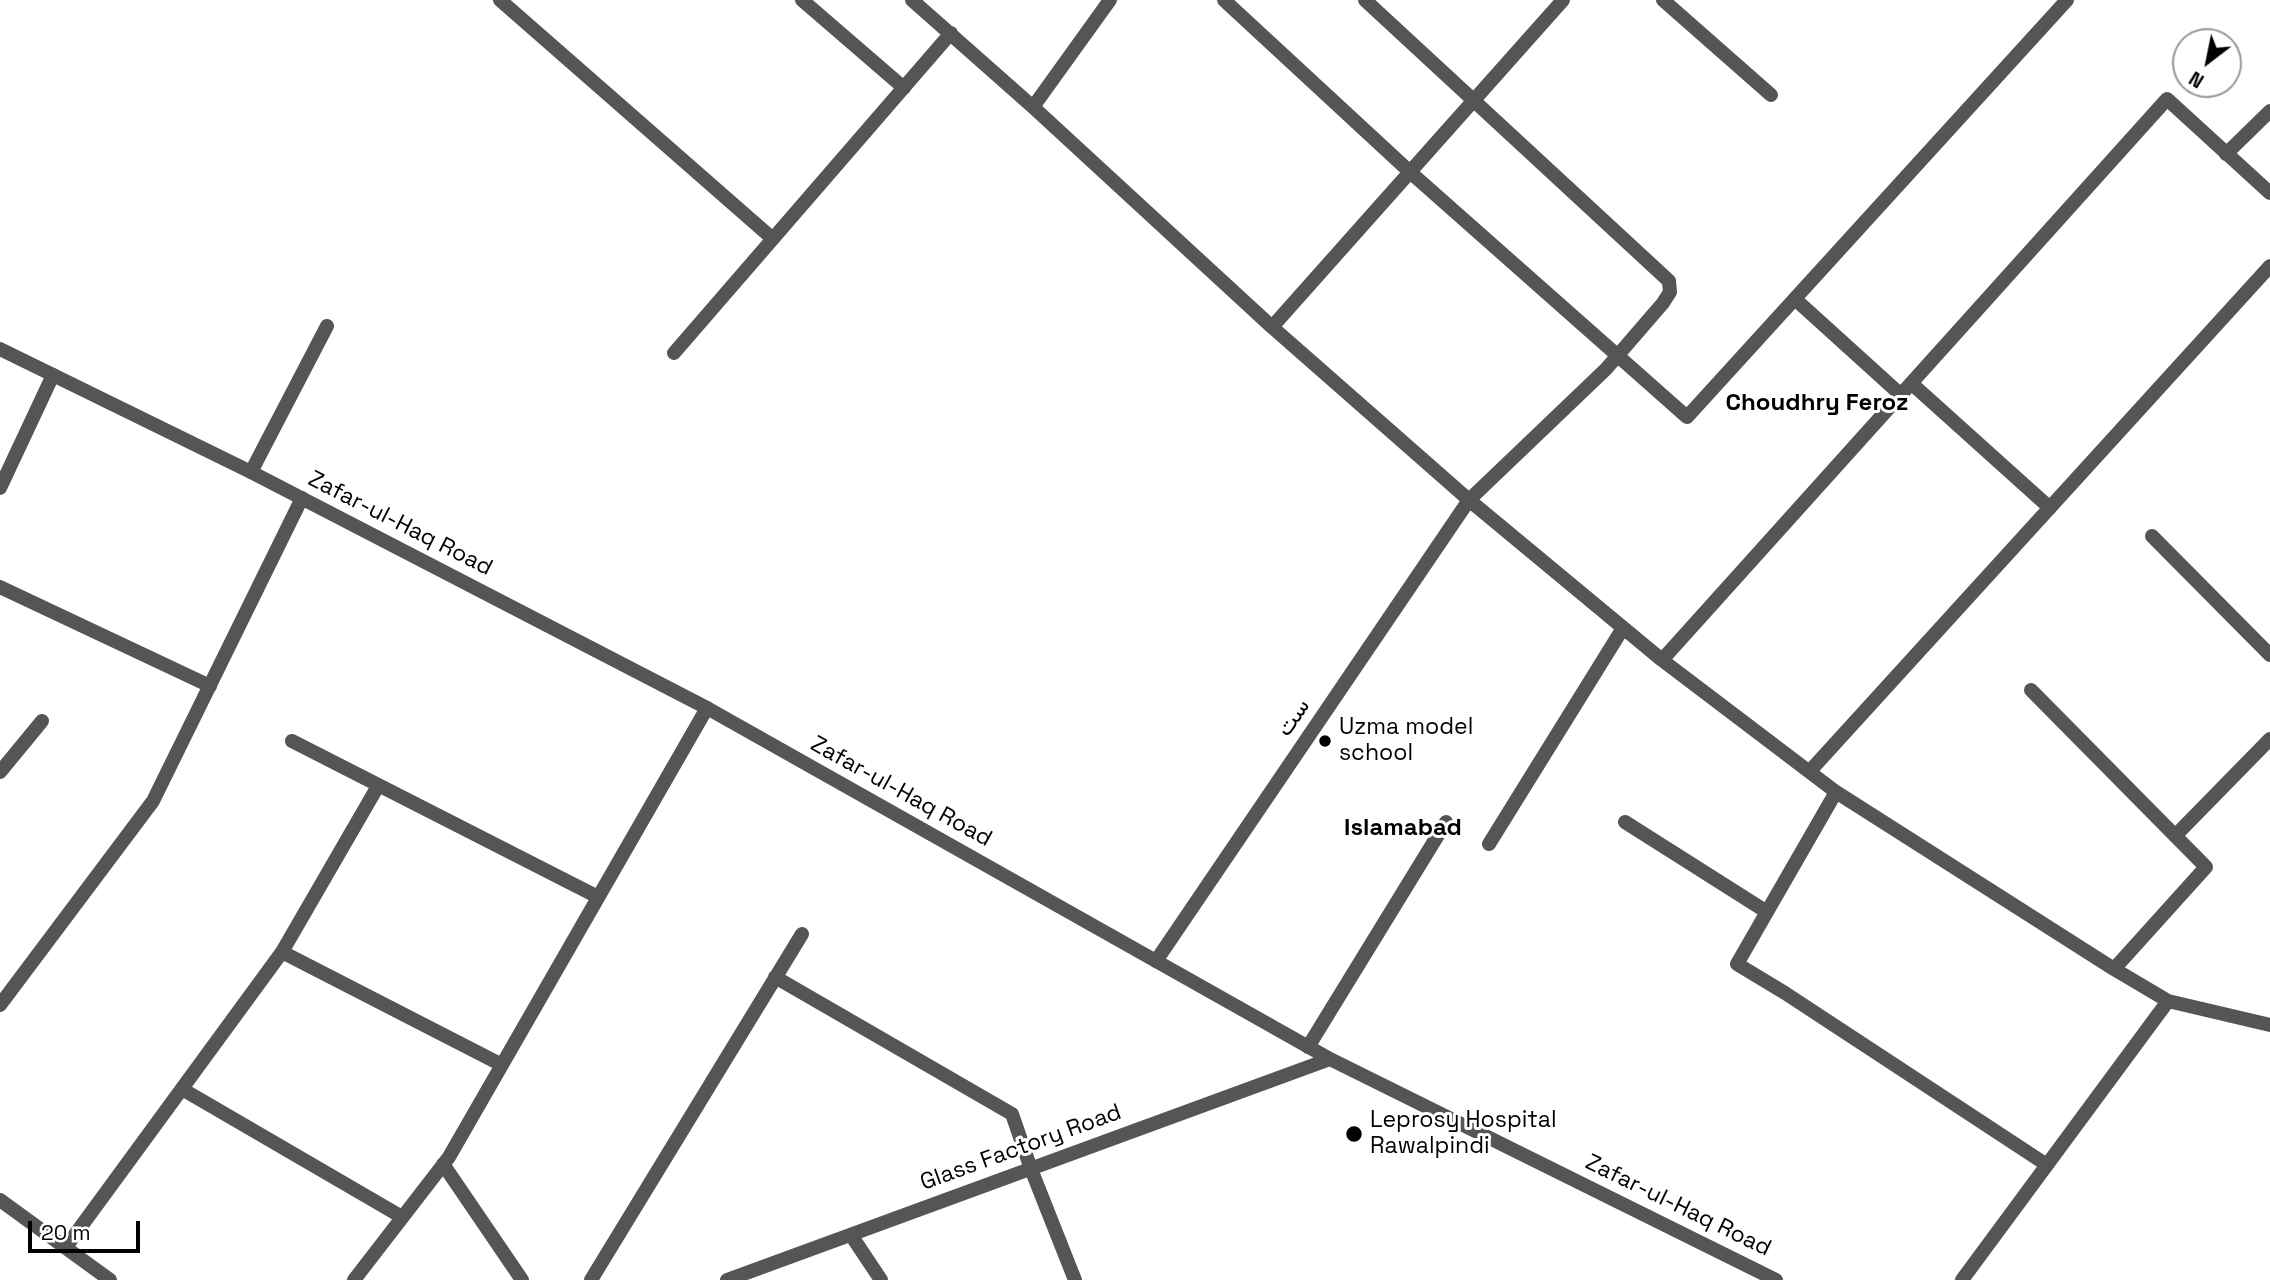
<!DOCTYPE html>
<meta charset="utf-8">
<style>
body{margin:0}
#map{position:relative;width:2270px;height:1280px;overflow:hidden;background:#fff;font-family:"Space Grotesk",sans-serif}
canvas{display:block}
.north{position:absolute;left:2172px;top:28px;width:70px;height:70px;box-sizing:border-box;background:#fff;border:2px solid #999;border-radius:50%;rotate:212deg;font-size:19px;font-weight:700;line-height:28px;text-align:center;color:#000}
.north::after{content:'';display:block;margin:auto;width:24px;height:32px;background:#000;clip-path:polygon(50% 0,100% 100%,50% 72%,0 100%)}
.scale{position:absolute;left:28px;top:1221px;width:112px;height:32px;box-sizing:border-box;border:4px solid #000;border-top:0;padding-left:9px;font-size:21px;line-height:24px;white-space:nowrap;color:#000;-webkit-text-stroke:5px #fff;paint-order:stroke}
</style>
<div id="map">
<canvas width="2270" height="1280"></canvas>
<div class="north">N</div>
<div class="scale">20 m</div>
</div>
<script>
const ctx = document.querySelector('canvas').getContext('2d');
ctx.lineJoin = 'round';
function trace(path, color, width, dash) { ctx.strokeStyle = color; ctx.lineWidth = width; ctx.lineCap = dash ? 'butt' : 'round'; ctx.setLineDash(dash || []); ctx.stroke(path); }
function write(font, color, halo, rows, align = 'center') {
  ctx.font = font + ' "Space Grotesk",Vazirmatn,sans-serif'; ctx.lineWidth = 6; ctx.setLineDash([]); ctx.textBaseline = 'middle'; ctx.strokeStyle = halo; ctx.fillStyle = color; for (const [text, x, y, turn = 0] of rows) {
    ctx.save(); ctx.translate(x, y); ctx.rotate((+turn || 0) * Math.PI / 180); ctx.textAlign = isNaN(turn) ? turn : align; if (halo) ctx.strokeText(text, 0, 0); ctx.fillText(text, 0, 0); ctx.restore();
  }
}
trace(new Path2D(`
 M0,488L53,375
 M0,587L210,686
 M0,772L42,721
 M1836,792L1737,964L1785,993L2047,1165
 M1625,822L1767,912`), '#555', 14);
trace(new Path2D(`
 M500,0L773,239
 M802,0L904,88
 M912,0L1033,107L1272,327L1469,500L1662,660L1836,792L2114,969L2168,1001L2270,1025
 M1224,0L1410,172L1687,417L2067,0
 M1663,0L1771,95
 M1033,107L1110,0
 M2226,154L2270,111
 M1795,299L1901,395
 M1272,327L1563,0
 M674,353L951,33
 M1911,383L2050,508
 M251,472L327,326
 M2152,536L2270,655
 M1662,660L2167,99L2270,193
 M2031,690L2206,867L2114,969
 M292,741L598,897
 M1810,771L2270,266
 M2175,836L2270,739
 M1489,844L1623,628
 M282,952L502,1065
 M1156,961L1469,500L1606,369L1663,303L1670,292L1669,281L1365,0
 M775,977L1012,1114L1031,1169L1075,1280
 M0,1005L153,801L302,498
 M1308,1047L1446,822
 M182,1089L402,1217
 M443,1164L522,1280
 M0,1200L110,1280
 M851,1235L881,1280
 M66,1247L282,952L378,786
 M354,1280L449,1157L707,708
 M591,1280L802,934
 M1962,1280L2168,1001`), '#555', 14);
trace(new Path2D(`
 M0,349L251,472L707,708L1330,1059L1776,1280
 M727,1280L1330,1059`), '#555', 14);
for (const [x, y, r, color] of [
 [1325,741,7,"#000"],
 [1354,1134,9,"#000"]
]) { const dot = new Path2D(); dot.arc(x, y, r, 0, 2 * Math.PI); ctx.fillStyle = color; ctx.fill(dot); trace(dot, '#fff', 2.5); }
write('23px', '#000', '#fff', [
 ["Zafar-ul-Haq Road",400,524,27],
 ["ست",1294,718,-56],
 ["Zafar-ul-Haq Road",901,792,29],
 ["Glass Factory Road",1021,1148,-20],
 ["Zafar-ul-Haq Road",1678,1206,26]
]);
write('23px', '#000', '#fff', [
 ["Uzma model",1339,728],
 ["school",1339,754],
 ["Leprosy Hospital",1370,1121],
 ["Rawalpindi",1370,1147]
], 'left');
write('bold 24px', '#000', '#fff', [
 ["Choudhry Feroz",1817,403],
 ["Islamabad",1403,828]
]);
</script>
